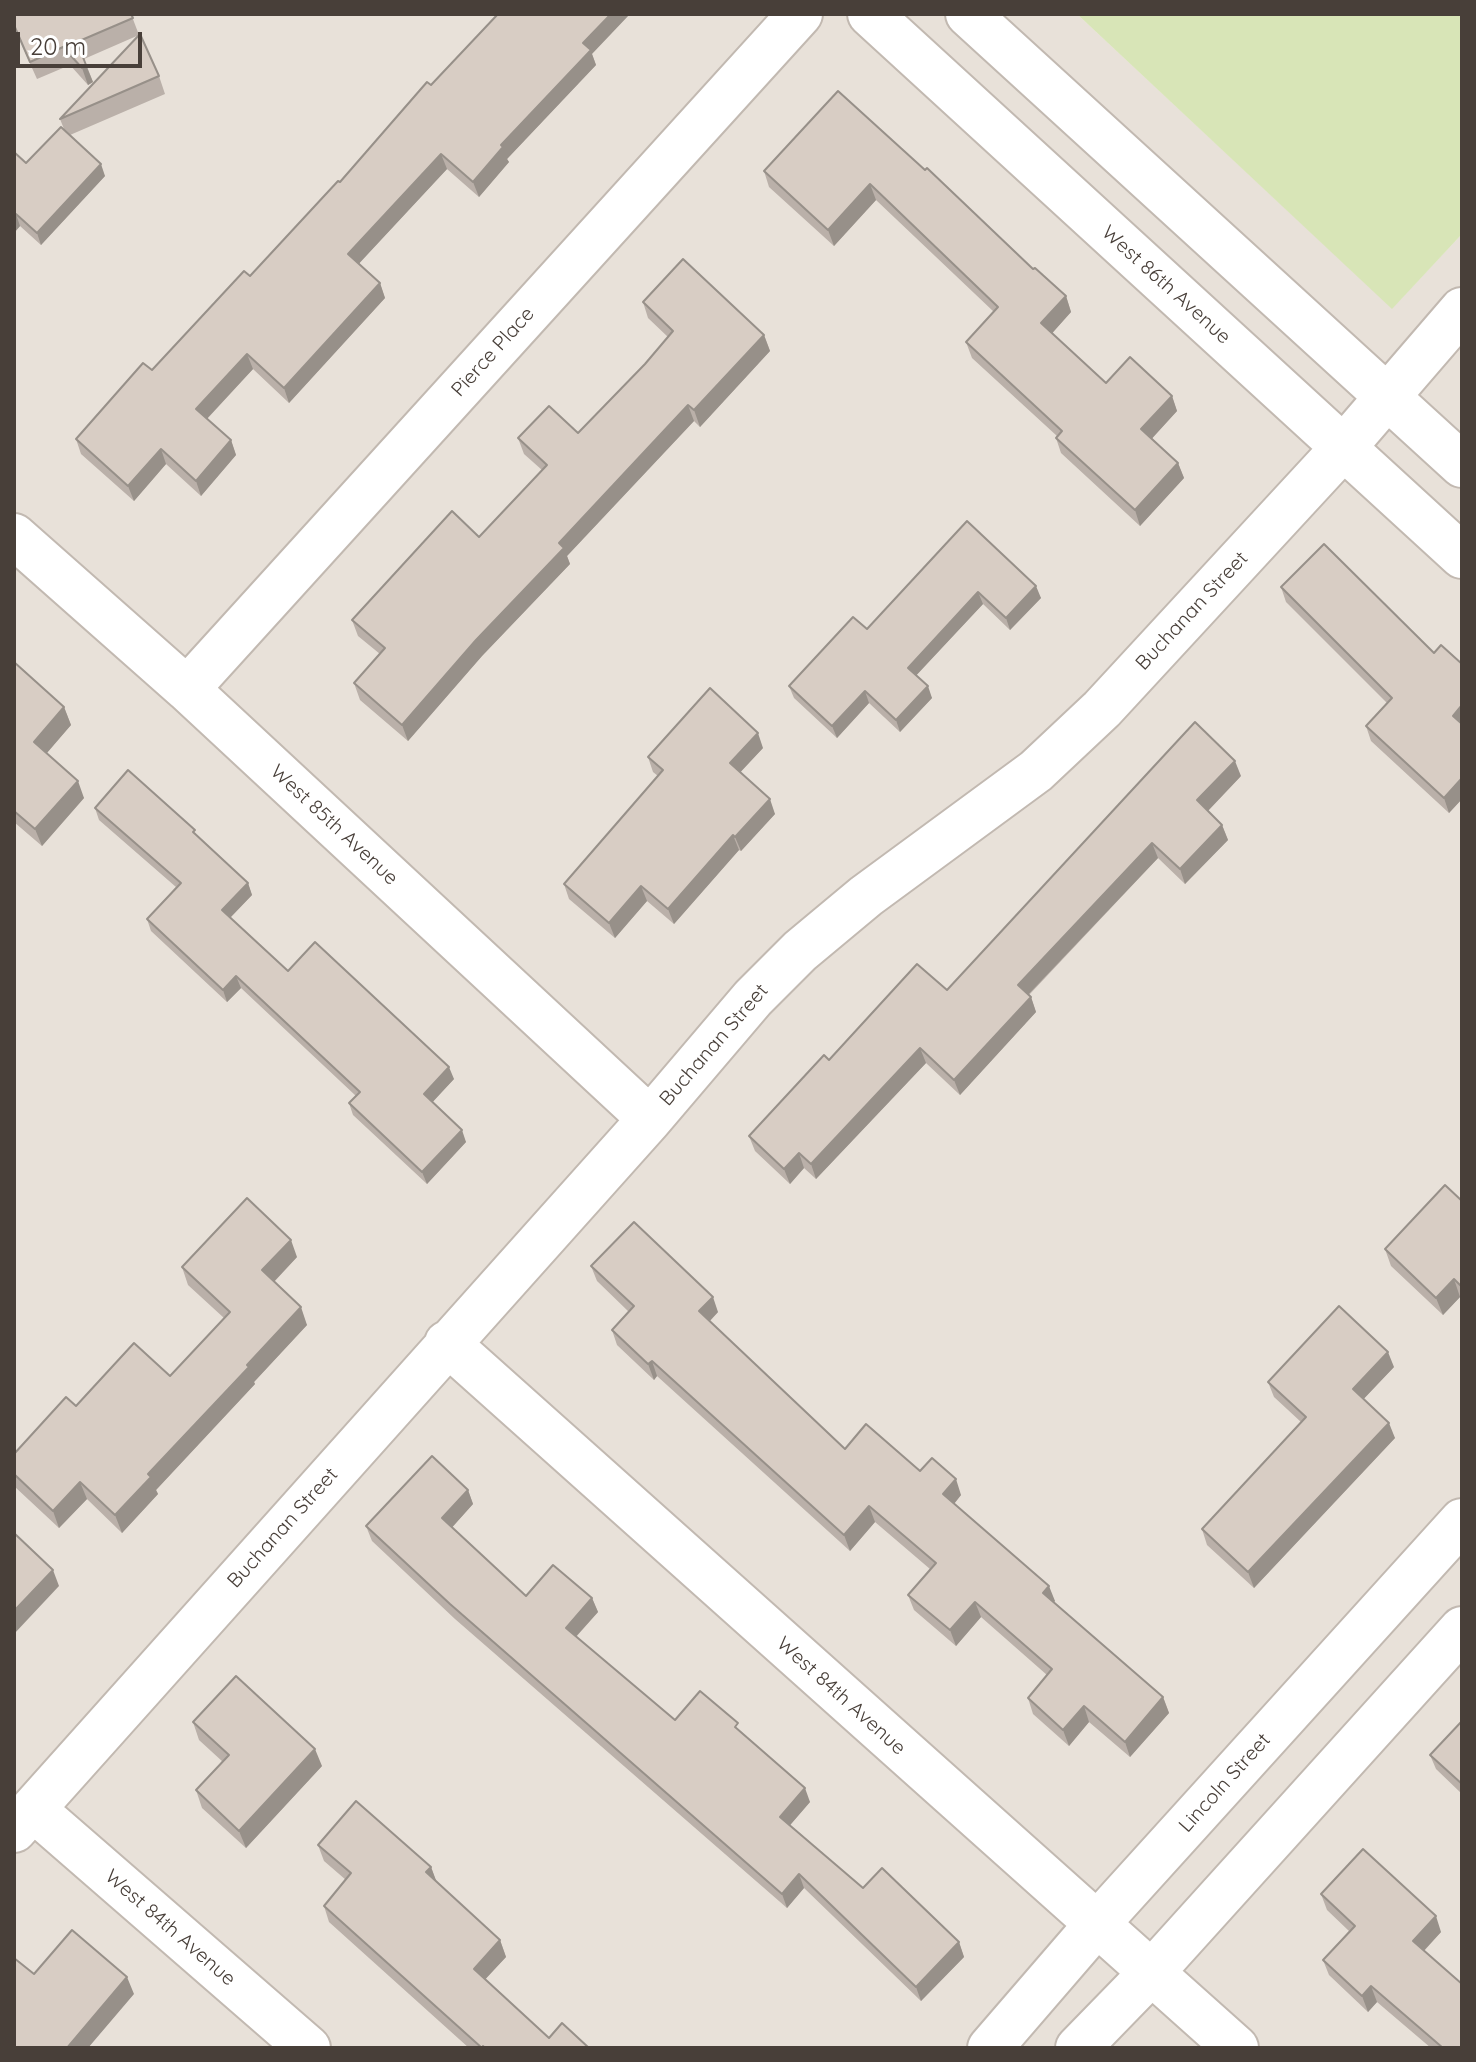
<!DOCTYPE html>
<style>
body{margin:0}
#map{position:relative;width:1476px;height:2062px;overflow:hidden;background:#f4f0ea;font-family:Quicksand,sans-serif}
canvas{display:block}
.frame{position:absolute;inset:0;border:16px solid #483f39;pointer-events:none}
.scale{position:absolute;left:16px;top:32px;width:126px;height:36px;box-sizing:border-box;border:4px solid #483f39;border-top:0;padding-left:10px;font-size:24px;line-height:28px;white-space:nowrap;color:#483f39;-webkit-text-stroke:6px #fff;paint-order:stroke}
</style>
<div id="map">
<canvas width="1476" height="2062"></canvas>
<div class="frame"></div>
<div class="scale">20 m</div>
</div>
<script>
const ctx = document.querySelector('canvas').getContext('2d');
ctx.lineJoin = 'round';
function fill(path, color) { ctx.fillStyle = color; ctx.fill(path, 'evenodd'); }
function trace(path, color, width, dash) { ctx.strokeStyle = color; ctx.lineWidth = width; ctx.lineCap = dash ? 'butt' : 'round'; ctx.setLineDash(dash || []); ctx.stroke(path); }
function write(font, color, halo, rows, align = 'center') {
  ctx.font = font + ' Quicksand,sans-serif'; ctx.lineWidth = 6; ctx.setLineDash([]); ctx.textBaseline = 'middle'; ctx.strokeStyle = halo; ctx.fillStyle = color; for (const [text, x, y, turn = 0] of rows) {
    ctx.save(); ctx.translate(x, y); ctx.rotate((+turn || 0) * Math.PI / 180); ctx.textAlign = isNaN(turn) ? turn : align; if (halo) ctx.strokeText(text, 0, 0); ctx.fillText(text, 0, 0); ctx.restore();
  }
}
fill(new Path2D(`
 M14,14H1077L1392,308L1462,234V2048H14Z`), '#e8e1d9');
fill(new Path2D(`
 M1077,14H1462V234L1392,309Z`), '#d8e5b7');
const minor = new Path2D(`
 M870,14L1462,556
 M968,14L1462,465
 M14,536L187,689L650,1119
 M187,689L800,14
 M447,1343L1236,2048
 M33,1809L308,2048
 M14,1830L650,1119L753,998L800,951L866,896L1036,771L1102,709L1344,447L1462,310
 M990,2048L1097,1924L1462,1521
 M1078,2048L1152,1972L1462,1629`);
trace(minor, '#c2b9b1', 48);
trace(minor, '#fff', 44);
fill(new Path2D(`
 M14,14H131L139,35L84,59L93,82L88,85L70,65L37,79L14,28Z
 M592,54L596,65L507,159L509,162L479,197L447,169L359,263L380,283L385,298L289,403L253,369L207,419L231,440L236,455L201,496L166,464L134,501L81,454L76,439L152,370L250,276L431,85Z
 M159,76L165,94L70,135L105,176L41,245L20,226L14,233V152L26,163L64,129L60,119Z
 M838,91L1033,269L1066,296L1071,312L1052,333L1106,383L1172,396L1177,411L1152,438L1178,463L1184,478L1140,526L1061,453L1056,438L1057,436L972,358L966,342L994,312L876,200L834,246L769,187L764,171Z
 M643,302L764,335L770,351L700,427L694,421L567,556L570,564L482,656L408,741L360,700L354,683L380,654L358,636L352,620L479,537L542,470L524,454L518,438L578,433L645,364L668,337L648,318Z
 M967,521L1041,598L1010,630L983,604L916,675L932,698L900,732L869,703L837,738L794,698L789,686L867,629Z
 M1281,587L1462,664V799L1449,813L1371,741L1366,726L1387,703L1286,602Z
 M14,662L64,707L71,725L46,753L84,798L42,846L14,822Z
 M763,748L740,772L775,814L741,851L739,850L674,924L647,901L615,938L569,899L564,884L658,776L653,772L648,757Z
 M1241,776L1208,811L1222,825L1228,840L1185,884L1158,858L1029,995L1031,997L1036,1012L960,1095L926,1063L816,1179L804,1168L790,1184L755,1151L749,1136L829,1060L947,990Z
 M95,808L198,836L248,883L252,895L230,918L288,971L454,1079L432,1102L466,1142L427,1184L353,1115L349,1103L356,1096L241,988L227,1002L151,931L147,919L176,887L99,820Z
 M1462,1201V1298L1460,1297L1443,1315L1391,1266L1385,1249Z
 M297,1257L274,1282L307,1325L254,1382L255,1384L156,1490L158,1494L122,1533L87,1499L59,1528L14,1486V1454L76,1406L170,1376L224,1318L188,1285L182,1267Z
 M591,1266L718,1312L710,1321L845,1449L920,1471L961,1495L954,1504L1055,1601L1054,1602L1163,1697L1169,1713L1130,1757L1089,1722L1069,1746L1033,1714L1028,1698L1047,1675L981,1617L956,1646L914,1610L908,1595L930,1569L875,1522L850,1551L657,1376L654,1380L617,1345L612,1330L629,1312L597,1281Z
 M1394,1367L1363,1399L1395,1438L1254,1588L1207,1545L1202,1529L1301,1422L1274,1397L1268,1382Z
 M468,1490L473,1504L452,1527L526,1596L592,1598L598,1612L576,1637L675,1720L742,1733L810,1802L790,1825L863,1888L959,1942L964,1957L921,2001L804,1888L787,1908L455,1619L372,1541L366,1526Z
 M1462,1721V1794L1436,1769L1430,1755Z
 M193,1722L322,1766L246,1848L202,1808L196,1790L223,1762L199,1740Z
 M318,1845L431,1867L436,1881L500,1940L506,1957L485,1979L549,2038L589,2048H469L329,1922L324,1906L346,1880L324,1861Z
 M1321,1894L1441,1932L1424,1951L1462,2048H1431L1377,2002L1368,2012L1329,1975L1323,1960L1349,1931L1327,1910Z`), '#bab0a9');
fill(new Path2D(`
 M611,14H630L592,54L596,65L507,159L509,162L479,197L473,182L501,145L583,43Z
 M86,65L93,82L88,85L82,68Z
 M441,154L447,169L354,269L348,254Z
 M101,164L105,176L41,245L37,233Z
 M870,184L876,200L834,246L828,230Z
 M16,214L20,226L14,233V216Z
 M380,283L385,298L289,403L284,388Z
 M1066,296L1071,312L1047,339L1041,323Z
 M764,335L770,351L700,427L694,410Z
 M247,354L253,369L202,424L196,409Z
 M1172,396L1177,411L1147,444L1141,429Z
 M688,405L694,421L567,556L570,564L482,656L408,741L402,725L559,543Z
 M231,440L236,455L201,496L196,481Z
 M161,449L166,464L134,501L128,486Z
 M1178,463L1184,478L1140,526L1135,510Z
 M1036,586L1041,598L1010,630L1006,618Z
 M978,592L983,604L912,680L908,668Z
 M928,686L932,698L900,732L896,720Z
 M865,691L869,703L837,738L832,726Z
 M1462,705V726L1453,716Z
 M64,707L71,725L41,760L34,742Z
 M758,733L763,748L735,778L730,763Z
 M1235,761L1241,776L1203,816L1197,800Z
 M1462,778V799L1449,813L1444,798Z
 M78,781L84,798L42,846L35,829Z
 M770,799L775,814L741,851L735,837Z
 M1222,825L1228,840L1185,884L1180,869Z
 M733,835L739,850L674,924L668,909Z
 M1152,843L1158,858L1023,1000L1018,985Z
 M248,883L252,895L226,922L222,910Z
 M641,886L647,901L615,938L609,923Z
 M236,976L241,988L227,1002L223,990Z
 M1031,997L1036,1012L960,1095L954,1080Z
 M920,1048L926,1063L816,1179L811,1164Z
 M449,1067L454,1079L429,1106L424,1094Z
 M462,1130L466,1142L427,1184L422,1172Z
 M799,1153L804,1168L790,1184L784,1169Z
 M291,1240L297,1257L268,1288L262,1270Z
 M1454,1279L1460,1297L1443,1315L1436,1298Z
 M713,1297L718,1312L704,1327L699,1311Z
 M301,1307L307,1325L254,1382L255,1384L156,1490L158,1494L122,1533L115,1515L148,1474Z
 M1388,1352L1394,1367L1358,1405L1353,1389Z
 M652,1361L657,1376L654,1380L648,1364Z
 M1389,1423L1395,1438L1254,1588L1248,1572Z
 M956,1479L961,1495L949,1510L943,1494Z
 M80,1482L87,1499L59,1528L53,1511Z
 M468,1490L473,1504L448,1532L442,1518Z
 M869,1506L875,1522L850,1551L844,1535Z
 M53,1570L59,1586L14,1634V1611Z
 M1049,1586L1055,1601L1048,1608L1043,1593Z
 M592,1598L598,1612L571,1642L566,1628Z
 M975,1602L981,1617L956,1646L950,1630Z
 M1163,1697L1169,1713L1130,1757L1125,1742Z
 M1084,1706L1089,1722L1069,1746L1063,1730Z
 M315,1749L322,1766L246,1848L239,1831Z
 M805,1788L810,1802L785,1831L780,1817Z
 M431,1867L437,1883L426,1872Z
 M799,1874L804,1888L787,1908L782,1894Z
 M1436,1916L1441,1932L1418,1957L1413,1941Z
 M500,1940L506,1957L480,1985L474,1969Z
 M959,1942L964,1957L921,2001L916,1987Z
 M127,1977L134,1994L88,2048H67Z
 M1371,1986L1377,2002L1368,2012L1362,1996Z`), '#979089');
const building = new Path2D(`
 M14,14H131L133,18L77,42L86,65L82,68L63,47L30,62L14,25Z
 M498,14H611L583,43L591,50L501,145L503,147L473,182L441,154L348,254L380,283L284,388L247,354L196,409L231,440L196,481L161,449L128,486L76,439L143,363L152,370L244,271L250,276L338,181L340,182L427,82L431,85Z
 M140,34L159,76L60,119Z
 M838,91L925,170L927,168L1033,269L1035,268L1066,296L1041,323L1106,383L1130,357L1172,396L1141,429L1178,463L1135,510L1056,438L1062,431L966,342L998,307L870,184L828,230L764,171Z
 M61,127L101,164L37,233L16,214L14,216V152L26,163Z
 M683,259L764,335L694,410L688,405L559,543L564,548L476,640L402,725L354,683L385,648L352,620L452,511L479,537L547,465L518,438L549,406L578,433L645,364L673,331L643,302Z
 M967,521L1036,586L1006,618L978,592L908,668L928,686L896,720L865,691L832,726L789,686L853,617L867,629Z
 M1324,544L1434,653L1441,645L1462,664V705L1453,716L1462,724V778L1444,798L1366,726L1392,698L1281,587Z
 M14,662L64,707L34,742L78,781L35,829L14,811Z
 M710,688L758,733L730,763L770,799L735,837L733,835L668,909L641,886L609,923L564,884L663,770L648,757Z
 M1195,722L1235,761L1197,800L1222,825L1180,869L1152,843L1018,985L1031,997L954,1080L920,1048L811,1164L799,1153L784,1169L749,1136L824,1055L829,1060L917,964L947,990Z
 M128,770L195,830L193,832L248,883L222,910L288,971L315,942L449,1067L424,1094L462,1130L422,1172L349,1103L360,1092L236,976L223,990L147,919L181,883L95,808Z
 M1445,1185L1462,1201V1287L1454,1279L1436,1298L1385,1249Z
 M247,1198L291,1240L262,1270L301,1307L247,1365L249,1367L148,1474L151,1477L115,1515L80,1482L53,1511L14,1474V1454L66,1397L76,1406L134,1343L170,1376L230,1312L182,1267Z
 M634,1222L713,1297L699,1311L845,1449L866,1424L920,1471L932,1458L956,1479L943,1494L1049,1586L1043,1593L1163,1697L1125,1742L1084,1706L1063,1730L1028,1698L1052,1669L975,1602L950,1630L908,1595L936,1563L869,1506L844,1535L652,1361L648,1364L612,1330L634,1306L591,1266Z
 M1339,1306L1388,1352L1353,1389L1389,1423L1248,1572L1202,1529L1306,1417L1268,1382Z
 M432,1456L468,1490L442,1518L526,1596L553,1565L592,1598L566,1628L675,1720L700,1691L738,1723L735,1727L805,1788L780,1817L863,1888L882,1868L959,1942L916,1987L799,1874L782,1894L450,1604L366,1526Z
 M14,1533L53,1570L14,1611Z
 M236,1676L315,1749L239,1831L196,1790L229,1755L193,1722Z
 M1462,1721V1784L1430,1755Z
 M356,1801L431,1867L426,1872L500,1940L474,1969L549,2038L562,2023L589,2048H485L483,2046L482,2048L324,1906L351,1873L318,1845Z
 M1363,1849L1436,1916L1413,1941L1462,1984V2048H1443L1371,1986L1362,1996L1323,1960L1355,1926L1321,1894Z
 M72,1930L127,1977L67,2048H14V1958L34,1974Z`);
fill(building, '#d8cdc4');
trace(building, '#979089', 2);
write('20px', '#483f39', '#fff', [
 ["West 86th Avenue",1166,285,42],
 ["Pierce Place",493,352,-48],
 ["Buchanan Street",1192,611,-47],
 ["West 85th Avenue",334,825,43],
 ["Buchanan Street",714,1045,-49],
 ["Buchanan Street",283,1528,-48],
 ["West 84th Avenue",841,1696,42],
 ["Lincoln Street",1225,1783,-48],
 ["West 84th Avenue",170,1928,41]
]);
</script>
